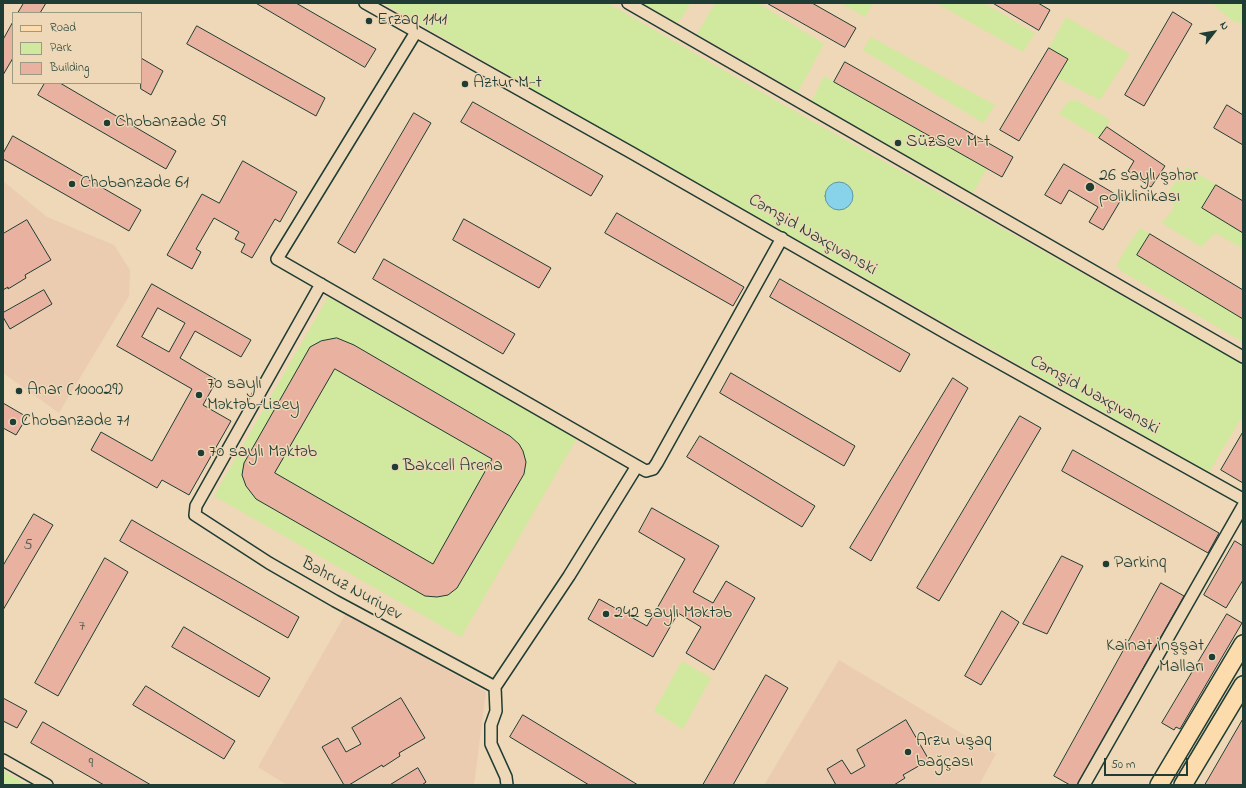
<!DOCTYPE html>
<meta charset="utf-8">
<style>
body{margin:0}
#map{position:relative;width:1246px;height:788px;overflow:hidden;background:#eed8b7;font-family:"Indie Flower",sans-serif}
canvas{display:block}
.frame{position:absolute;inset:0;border:4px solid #1f3d34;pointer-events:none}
.legend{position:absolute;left:12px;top:12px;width:130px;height:72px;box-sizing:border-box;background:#eed8b7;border:1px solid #9b9a83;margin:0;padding:5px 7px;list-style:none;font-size:12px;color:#1f3d34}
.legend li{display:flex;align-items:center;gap:8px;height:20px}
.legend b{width:20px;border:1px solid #9b9a83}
.north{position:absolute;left:1194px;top:12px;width:40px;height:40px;-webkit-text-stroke:3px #eed8b7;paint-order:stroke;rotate:59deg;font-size:11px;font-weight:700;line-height:16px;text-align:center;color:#1f3d34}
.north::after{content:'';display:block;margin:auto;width:14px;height:18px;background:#1f3d34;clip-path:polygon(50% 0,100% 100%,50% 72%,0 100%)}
.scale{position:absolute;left:1104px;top:758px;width:84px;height:18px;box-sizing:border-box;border:2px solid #1f3d34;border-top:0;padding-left:5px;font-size:12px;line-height:14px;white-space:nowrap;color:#1f3d34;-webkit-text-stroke:3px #eed8b7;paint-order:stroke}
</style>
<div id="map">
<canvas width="1246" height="788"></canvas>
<div class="frame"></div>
<ul class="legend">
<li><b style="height:5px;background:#fcdcac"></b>Road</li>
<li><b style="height:11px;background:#d1e99e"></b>Park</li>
<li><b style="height:11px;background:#e9b19f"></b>Building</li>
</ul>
<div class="north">N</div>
<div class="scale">50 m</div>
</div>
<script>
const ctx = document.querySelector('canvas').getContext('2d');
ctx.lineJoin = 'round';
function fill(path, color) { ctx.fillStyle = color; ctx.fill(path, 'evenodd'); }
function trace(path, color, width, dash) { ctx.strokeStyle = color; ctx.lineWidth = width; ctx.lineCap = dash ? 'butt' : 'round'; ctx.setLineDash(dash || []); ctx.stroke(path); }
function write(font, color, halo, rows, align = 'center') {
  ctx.font = font + ' "Indie Flower",sans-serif'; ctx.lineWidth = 3; ctx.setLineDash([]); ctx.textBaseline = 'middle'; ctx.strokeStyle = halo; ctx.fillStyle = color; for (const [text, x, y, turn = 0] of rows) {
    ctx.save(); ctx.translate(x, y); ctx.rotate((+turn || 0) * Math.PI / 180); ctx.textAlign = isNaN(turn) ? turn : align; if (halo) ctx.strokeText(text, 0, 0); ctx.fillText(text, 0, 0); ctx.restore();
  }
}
fill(new Path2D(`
 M3,181L47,217L114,245L130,270L129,296L59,413L3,373Z
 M346,613L486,692L474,785H287L258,767Z
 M839,660L996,754L979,785H764Z`), '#ecccb0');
fill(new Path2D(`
 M383,3H608L782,104L1243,364V415L1209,472L761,219L533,98L519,81Z
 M642,3H691L678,23Z
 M715,3H758L824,44L798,92L697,34Z
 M840,3H873L865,17Z
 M936,3H984L1035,33L1023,52Z
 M1211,3H1243V24L1233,21Z
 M1066,17L1130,54L1100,100L1057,78L1068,59L1049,48Z
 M871,37L995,105L983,123L863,50Z
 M824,76L987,168L973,193L812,101Z
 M1074,100L1078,101L1110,120L1099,138L1059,114L1067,103Z
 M1187,167L1216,185L1202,208L1243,233V249L1216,233L1201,247L1162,223L1175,207L1165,196Z
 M1140,228L1150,234L1137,255L1243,319V342L1121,271L1117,265L1126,248Z
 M328,297L577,438L461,637L214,496Z
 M682,661L711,678L683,729L654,711Z
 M3,771L28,785H3Z`), '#d1e99e');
const water = new Path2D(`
 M825 196a14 14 0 1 1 28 0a14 14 0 1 1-28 0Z`);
fill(water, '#89d3ea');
trace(water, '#5f97a1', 1);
const building = new Path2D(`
 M24,3H46L40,13H18Z
 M256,3H296L376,49L365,67Z
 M767,3H812L856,28L845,47Z
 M993,3H1038L1050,10L1039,30Z
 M1173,12L1192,24L1144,106L1125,95Z
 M13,22V58L3,75V40Z
 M197,26L325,98L316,116L187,44Z
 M1049,48L1068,59L1019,141L1000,130Z
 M141,58L163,71L151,95L141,89Z
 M845,62L1013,157L1002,177L834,82Z
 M45,83H60L176,151L166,169L38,95Z
 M473,102L603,176L591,196L461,122Z
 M1227,105L1243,115V145L1214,128Z
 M414,113L431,123L355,253L338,243Z
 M1107,127L1165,166L1151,187L1128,171L1134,161L1099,138Z
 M13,136L141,210L129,231L3,159V154Z
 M243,161L297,192L280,222L275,219L252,258L241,252L245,244L235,239L239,232L214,218L196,249L201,252L192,269L167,255L202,194L219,203Z
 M1064,164L1122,198L1103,230L1089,222L1098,207L1069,190L1061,204L1045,195Z
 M1216,185L1243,201V233L1202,208Z
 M617,213L744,287L733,306L605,233Z
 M464,219L551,268L539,288L453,240Z
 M27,220L51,260L25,275L26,278L8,289V287L3,290V234Z
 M1150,234L1243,290V319L1137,255Z
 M384,259L515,334L503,354L373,279Z
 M780,279L910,354L900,372L770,297Z
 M152,284L251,340L241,357L195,331L180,358L217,380L203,405L231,421L189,495L162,480L157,488L91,450L101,432L152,461L192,389L117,346ZM158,308L185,323L169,352L142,337Z
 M44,290L52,304L10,329L3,317V313Z
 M337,338L354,345L510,436L519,444L523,451L526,462L524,474L457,588L448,595L437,597L425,596L256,499L246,486L242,475L244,463L310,347L321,341ZM335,369L492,459L433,564L275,473Z
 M731,373L855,446L844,466L720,393Z
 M953,378L968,388L871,561L850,548Z
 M3,403L27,417L16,435L3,428Z
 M1020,416L1041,428L939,601L917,588Z
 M1243,432V483L1221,470Z
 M700,436L815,506L802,527L687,457Z
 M1073,450L1219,533L1208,553L1062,471Z
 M652,508L719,546L693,592L713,603L726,581L755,598L714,670L686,653L701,627L678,613L653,657L588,619L599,599L647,626L685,559L639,532Z
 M34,514L53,525L3,610V566Z
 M132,520L299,617L288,638L120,541Z
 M1235,541L1243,546V580L1226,608L1204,595Z
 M1062,556L1083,566L1047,634L1023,624Z
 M105,558L128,572L58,696L35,683Z
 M1161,583L1184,596L1077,785H1070L1054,776Z
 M1002,611L1019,622L981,685L965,676Z
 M1227,614L1242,623L1180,729L1176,727L1174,730L1162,723Z
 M184,627L270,678L259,697L172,647Z
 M766,675L788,688L733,785H703Z
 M146,686L235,741L224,759L133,705Z
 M3,698L27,711L17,728L3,721Z
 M401,698L425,738L399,753L400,756L383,767L382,765L349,785H344L322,747L338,738L346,752L361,744L352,728Z
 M523,715L638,785H589L510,737Z
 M1243,719V785H1205Z
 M906,720L929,760L903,775L905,778L894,785H836L827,769L842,760L851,774L865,766L857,750Z
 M43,722L151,785H104L31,743Z
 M418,768L426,782L422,785H390Z`);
fill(building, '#e9b19f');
trace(building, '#1f3d34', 1);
const street = new Path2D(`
 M365,3L632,153L953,337L1243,499
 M628,3L1243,357
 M416,32L277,259L637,466L646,471L653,469L657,463L782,238
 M321,284L196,506L195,515L269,563L335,601L495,687
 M3,760L47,785
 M507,785L506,777L491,744V725L496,711L495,687L569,576L637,466
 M1084,785L1243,506`);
const primary = new Path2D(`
 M1159,785L1243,644
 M1183,785L1243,685`);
trace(street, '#1f3d34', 14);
trace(primary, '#1f3d34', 20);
trace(street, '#eed8b7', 11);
trace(primary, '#fcdcac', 17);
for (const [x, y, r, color] of [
 [369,21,4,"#1f3d34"],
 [465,84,4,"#1f3d34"],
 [107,123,4,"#1f3d34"],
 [898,143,4,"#1f3d34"],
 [72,184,4,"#1f3d34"],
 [1090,187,5,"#1f3d34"],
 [19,391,4,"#1f3d34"],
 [199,395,4,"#1f3d34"],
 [13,422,4,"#1f3d34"],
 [201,453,4,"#1f3d34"],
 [395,467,4,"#1f3d34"],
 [1106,564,4,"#1f3d34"],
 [606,614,4,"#1f3d34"],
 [1212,657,4,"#1f3d34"],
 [908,752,4,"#1f3d34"]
]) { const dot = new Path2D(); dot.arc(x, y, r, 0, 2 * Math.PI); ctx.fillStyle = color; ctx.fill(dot); trace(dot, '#eed8b7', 1.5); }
write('16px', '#525a4f', null, [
 ["5",28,546],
 ["7",82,627],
 ["9",91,764]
]);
write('18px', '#1f3d34', '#eed8b7', [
 ["Erzaq 1141",377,21],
 ["Aztur M-t",473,84],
 ["Chobanzade 59",115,123],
 ["SüzSev M-t",906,143],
 ["26 saylı şəhər",1099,177],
 ["poliklinikası",1099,198],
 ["Chobanzade 61",80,184],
 ["70 saylı",207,385],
 ["Məktəb-Lisey",207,406],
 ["Anar (100029)",27,391],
 ["Chobanzade 71",21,422],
 ["70 saylı Məktəb",209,453],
 ["Bakcell Arena",403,467],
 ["Parkinq",1114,564],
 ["242 saylı Məktəb",614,614],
 ["Kainat İnşşat",1204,647,"right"],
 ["Malları",1204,668,"right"],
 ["Arzu uşaq",916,742],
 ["bağçası",916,763]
], 'left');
write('18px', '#1f3d34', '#eed8b7', [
 ["Cəmşid Naxçıvanski",812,236,30],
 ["Cəmşid Naxçıvanski",1094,396,29],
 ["Bəhruz Nuriyev",351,590,29]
]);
</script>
